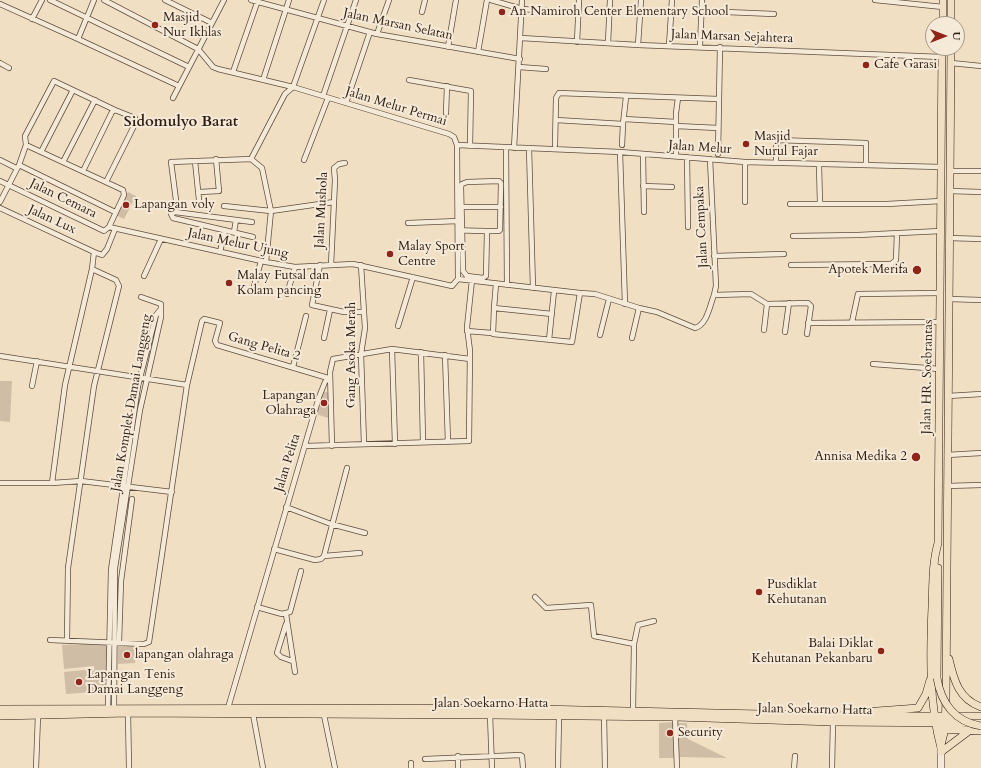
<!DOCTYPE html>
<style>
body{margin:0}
#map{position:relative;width:981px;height:768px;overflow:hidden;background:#f0dfc3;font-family:Cardo,serif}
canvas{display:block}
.north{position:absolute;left:925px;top:16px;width:40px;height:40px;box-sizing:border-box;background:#f5ead8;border:1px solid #a69889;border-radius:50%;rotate:90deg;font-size:11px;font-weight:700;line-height:16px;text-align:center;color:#2f1d13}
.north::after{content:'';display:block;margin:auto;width:14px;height:18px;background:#8f2418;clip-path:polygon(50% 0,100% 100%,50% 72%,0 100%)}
</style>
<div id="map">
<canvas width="981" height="768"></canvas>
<div class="north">U</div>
</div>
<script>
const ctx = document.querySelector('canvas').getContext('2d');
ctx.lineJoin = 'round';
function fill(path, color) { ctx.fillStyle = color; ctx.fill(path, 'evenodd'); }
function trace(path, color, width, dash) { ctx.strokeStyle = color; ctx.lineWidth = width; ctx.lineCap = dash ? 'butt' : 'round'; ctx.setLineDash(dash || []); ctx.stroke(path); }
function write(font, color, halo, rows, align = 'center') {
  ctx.font = font + ' Cardo,serif'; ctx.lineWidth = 4; ctx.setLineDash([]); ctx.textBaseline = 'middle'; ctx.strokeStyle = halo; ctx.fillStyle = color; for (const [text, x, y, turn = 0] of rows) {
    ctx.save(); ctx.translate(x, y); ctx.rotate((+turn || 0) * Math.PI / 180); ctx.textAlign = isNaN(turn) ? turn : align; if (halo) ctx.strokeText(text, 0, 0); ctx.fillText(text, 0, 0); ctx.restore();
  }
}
fill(new Path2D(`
 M128,192L136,196L124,219L116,215Z
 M0,381H12L10,422L0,421Z
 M323,391L329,393L328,418L316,414Z
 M108,643V694L95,692L66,694L64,672L94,669L95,678L94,666L64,669L62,645Z
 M118,646L137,647L135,663L118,664Z
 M674,722V752L676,758H659V723Z
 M676,723H687L688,739L727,758L678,757Z`), '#cfbea5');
const minor = new Path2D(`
 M50,0L189,67
 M94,0L78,39L179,86
 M165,0L212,23
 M251,0L377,34L520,59
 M491,0L522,9L578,13
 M875,0L943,7
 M0,4L78,39
 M702,11L774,14
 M422,12L425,0
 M32,19L42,0
 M377,34L389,0
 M521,38L638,45L942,57
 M577,42L579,0
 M608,43L610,0
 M638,45L641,0
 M669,46L672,0
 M700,46L702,0
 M448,47L456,0
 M478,52L487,0
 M0,63L9,68
 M951,63L981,66
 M519,67L546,69
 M233,72L258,0
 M263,80L289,0
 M409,80L471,91L470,146
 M293,87L324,0
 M323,96L356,0
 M173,98L224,0
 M346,103L370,32
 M446,113L447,86
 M624,119L676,122
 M556,120L623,124L626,97
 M676,126L718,128
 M26,145L25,136L54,81L115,110L112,112L83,171
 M457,145L620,152L745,162L941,167
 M555,145L556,98L559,93L718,99
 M622,145L623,124
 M506,148L507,285
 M514,148L522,0
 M529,148L533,288
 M41,152L73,90
 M620,152L625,304
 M718,154L720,47
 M643,155L644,212
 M676,156V113L678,98
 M687,157L688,227
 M710,159L716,286L714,295
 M0,160L16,168
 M304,160L328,98
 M195,161L199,200
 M63,162L95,100
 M776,163V140L866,143V165
 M819,165L820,204H887L941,201
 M949,171H981
 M0,181L104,231L109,227L266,262L295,267L353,264L452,286L458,279L457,145L454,137L449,134L293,87L218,69L213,67L198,49L104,0
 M106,182L136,122L135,118L115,110
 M643,186L672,187
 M950,191L981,192
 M199,192L219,191L216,159
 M176,200L171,162L251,159
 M0,202L19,165
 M745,202V162
 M790,204H820
 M224,206L271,211L334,202
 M461,207H501
 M0,208L94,252
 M252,222L175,212L171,214L173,218L253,237
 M408,223L458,221
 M109,227L124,195L123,190L26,145L19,165L115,212
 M458,230C471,231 485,231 499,231L500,230L501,183L499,181L467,182L462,184L461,187L463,271L467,276L483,278L486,276L487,231
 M234,232L236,220
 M793,236L858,235L941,231
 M949,238L981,239
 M220,252L225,230
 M714,256L784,254
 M266,262L271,211L262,168L251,159L285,94L293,87
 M320,265L312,305L344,312H364
 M331,265L335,180L334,168L339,164L345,163
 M361,265L365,328L361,354L364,444
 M791,265L891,264L896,260L897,233
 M144,276L161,239
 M458,279L580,293L572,342L493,334L494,308
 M496,284L494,308L552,314
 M253,290L261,261
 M580,293L595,294L639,308L657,312L695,328C707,325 710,305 714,295L751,294L767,304L808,303L811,306L807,334
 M287,294L295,267
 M949,299L981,300
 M852,322L858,294L940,293
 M808,323L940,322
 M398,326L413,277
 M764,330L767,304
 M467,331L492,333
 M785,332L789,303
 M600,335L609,299
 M324,338L330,310
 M632,338L639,308
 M549,340L554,291
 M392,349L395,444
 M421,352L423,442
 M445,355L448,442
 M0,356L187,385
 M873,364L940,369
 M293,367L306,316
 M32,386L37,361
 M948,396L981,394
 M305,446L469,441L470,351L467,327L472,280
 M332,446L330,372L333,359L392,349L470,359
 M947,455L981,453
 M0,483H52L81,481L172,492
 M52,483L65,385L92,269L94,252L102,255L107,249L115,229
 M947,486L981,485
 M286,507L331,524L365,533
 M274,549L315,560L321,559L324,556L360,553
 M324,556L347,468
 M535,597L546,608L591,605L594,636L634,644L633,710
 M257,607L282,614L290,612L301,571
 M286,614L295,672
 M286,624L277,653L281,657L292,661
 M50,640L144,644L149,642L187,385L202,321L204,319L220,323L215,341L217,345L328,378
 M67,640L68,568L94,386L119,286L116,280L92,269
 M119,642L121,581L132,499
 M634,644L638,625L654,621
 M108,708L111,570L138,386L156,315L160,310
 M114,708L115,568L140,410L161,317V304L141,297
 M228,708L319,397L325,382L329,378
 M128,713L129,768
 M253,714L263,768
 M324,715L335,768
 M490,715L492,768
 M604,716L605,768
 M675,717L677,768
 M458,756V768
 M425,759L520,755L522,756L523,768
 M411,763V768
 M36,768L38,716
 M558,768L559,716
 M794,768L795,756
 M832,768L833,722`);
const secondary = new Path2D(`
 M941,768V748`);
const primary = new Path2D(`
 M951,0V24
 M943,24V0
 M949,659C954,681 959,699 981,707
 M937,678L938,568
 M0,709L493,708L850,716H981
 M864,712L918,708L926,694L930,680
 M0,716L128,713L490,715L675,717L833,722L970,723
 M941,729L981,731
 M941,745L945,729L946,699L951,48
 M941,748C929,703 930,654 932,607C933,585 932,564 938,543L942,48
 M941,752L969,731`);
trace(minor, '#5f4e3f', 6);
trace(secondary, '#2f1d13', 8);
trace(primary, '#2f1d13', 8);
trace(minor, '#f5ead8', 4.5);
trace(secondary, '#f5ead8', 7);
trace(primary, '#f0dfc3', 7);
const primaryBridge = new Path2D(`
 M937,678C941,703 955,722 981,726`);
trace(primaryBridge, '#2f1d13', 8, []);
trace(primaryBridge, '#f0dfc3', 7);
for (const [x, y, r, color] of [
 [502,12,4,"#8f2418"],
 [155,25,4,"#8f2418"],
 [866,65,4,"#8f2418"],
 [746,144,4,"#8f2418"],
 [126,205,4,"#8f2418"],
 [390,254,4,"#8f2418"],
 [917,270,5,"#8f2418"],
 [229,283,4,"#8f2418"],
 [324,403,4,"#8f2418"],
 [916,457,5,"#8f2418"],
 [759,592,4,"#8f2418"],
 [881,651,4,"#8f2418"],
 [127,655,4,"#8f2418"],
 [79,682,4,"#8f2418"],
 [670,733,4,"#8f2418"]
]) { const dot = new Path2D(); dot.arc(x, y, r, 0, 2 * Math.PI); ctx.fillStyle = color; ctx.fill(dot); trace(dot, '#f5ead8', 1.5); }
write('13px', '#2f1d13', '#f5ead8', [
 ["An Namiroh Center Elementary School",510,12],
 ["Masjid",163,18],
 ["Nur Ikhlas",163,33],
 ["Cafe Garasi",874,65],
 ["Masjid",754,137],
 ["Nurul Fajar",754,152],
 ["Lapangan voly",134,205],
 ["Malay Sport",398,247],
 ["Centre",398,262],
 ["Apotek Merifa",908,270,"right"],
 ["Malay Futsal dan",237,276],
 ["Kolam pancing",237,291],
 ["Lapangan",316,396,"right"],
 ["Olahraga",316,411,"right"],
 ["Annisa Medika 2",907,457,"right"],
 ["Pusdiklat",767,585],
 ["Kehutanan",767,600],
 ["Balai Diklat",873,644,"right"],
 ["Kehutanan Pekanbaru",873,659,"right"],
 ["lapangan olahraga",135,655],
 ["Lapangan Tenis",87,675],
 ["Damai Langgeng",87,690],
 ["Security",678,733]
], 'left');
write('13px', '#2f1d13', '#f5ead8', [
 ["Jalan Marsan Selatan",398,25,12],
 ["Jalan Marsan Sejahtera",732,37,2],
 ["Jalan Melur Permai",396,107,17],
 ["Jalan Melur",700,148,4],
 ["Jalan Cemara",63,199,26],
 ["Jalan Mushola",322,210,-87],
 ["Jalan Lux",52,220,25],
 ["Jalan Cempaka",702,227,-93],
 ["Jalan Melur Ujung",238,244,12],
 ["Gang Pelita 2",264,347,16],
 ["Gang Asoka Merah",352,355,-90],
 ["Jalan HR. Soebrantas",928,377,-89],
 ["Jalan Komplek Damai Langgeng",132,403,-80],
 ["Jalan Pelita",288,463,-73],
 ["Jalan Soekarno Hatta",491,704],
 ["Jalan Soekarno Hatta",815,710,1]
]);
write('bold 15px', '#2f1d13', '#f5ead8', [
 ["Sidomulyo Barat",181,123]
]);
</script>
